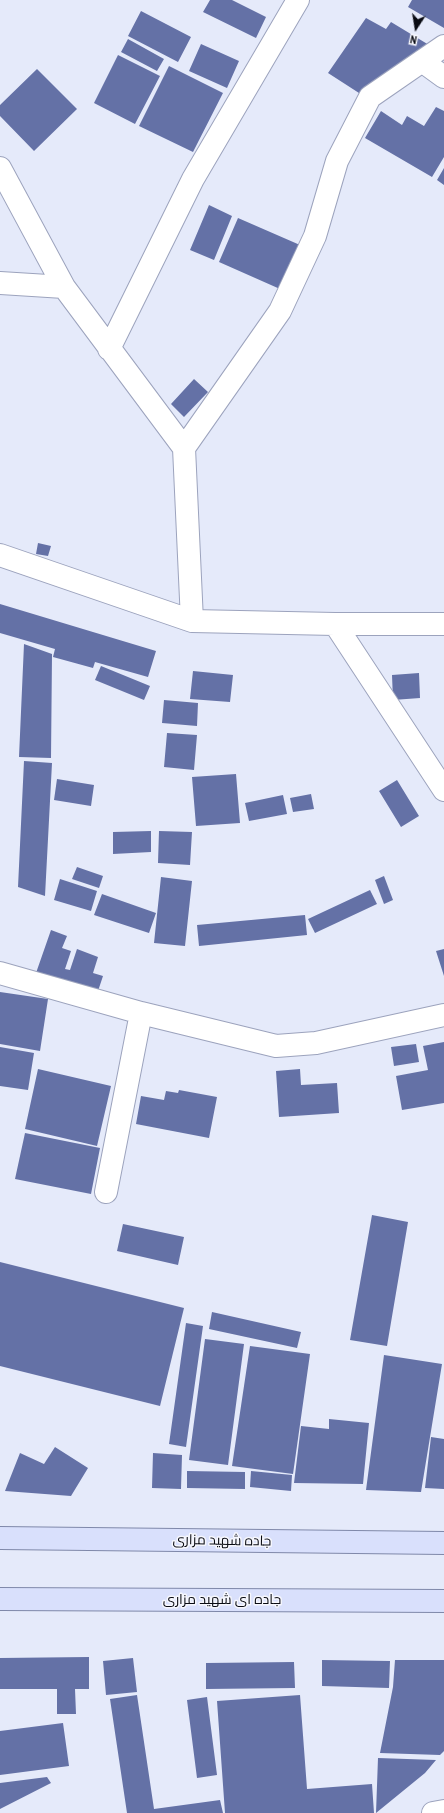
<!DOCTYPE html>
<meta charset="utf-8">
<style>
body{margin:0}
#map{position:relative;width:444px;height:1813px;overflow:hidden;background:#e5eafa;font-family:"Archivo Narrow",sans-serif}
canvas{display:block}
.north{position:absolute;left:396px;top:8px;width:40px;height:40px;-webkit-text-stroke:3px #f6f7fd;paint-order:stroke;rotate:192deg;font-size:11px;font-weight:700;line-height:16px;text-align:center;color:#090b13}
.north::after{content:'';display:block;margin:auto;width:14px;height:18px;background:#090b13;clip-path:polygon(50% 0,100% 100%,50% 72%,0 100%)}
</style>
<div id="map">
<canvas width="444" height="1813"></canvas>
<div class="north">N</div>
</div>
<script>
const ctx = document.querySelector('canvas').getContext('2d');
ctx.lineJoin = 'round';
function fill(path, color) { ctx.fillStyle = color; ctx.fill(path, 'evenodd'); }
function trace(path, color, width, dash) { ctx.strokeStyle = color; ctx.lineWidth = width; ctx.lineCap = dash ? 'butt' : 'round'; ctx.setLineDash(dash || []); ctx.stroke(path); }
function write(font, color, halo, rows, align = 'center') {
  ctx.font = font + ' "Archivo Narrow",Cairo,sans-serif'; ctx.lineWidth = 3; ctx.setLineDash([]); ctx.textBaseline = 'middle'; ctx.strokeStyle = halo; ctx.fillStyle = color; for (const [text, x, y, turn = 0] of rows) {
    ctx.save(); ctx.translate(x, y); ctx.rotate((+turn || 0) * Math.PI / 180); ctx.textAlign = isNaN(turn) ? turn : align; if (halo) ctx.strokeText(text, 0, 0); ctx.fillText(text, 0, 0); ctx.restore();
  }
}
fill(new Path2D(`
 M210,0H232L266,17L256,38L203,12Z
 M412,0H444V28L408,7Z
 M141,11L191,37L178,62L128,36Z
 M366,18L386,29L391,22L429,45L359,93L328,73Z
 M128,39L164,59L157,71L121,52Z
 M201,44L239,61L227,88L189,71Z
 M118,55L160,76L135,124L94,103Z
 M169,66L223,93L193,152L139,126Z
 M37,69L77,109L34,151L0,116V105Z
 M436,107L444,111V157L432,177L365,138L381,111L402,125L407,116L424,126Z
 M444,168V185L437,180Z
 M209,205L232,216L214,260L190,250Z
 M238,218L300,245L280,289L219,262Z
 M194,379L208,392L184,417L171,404Z
 M38,543L51,546L48,556L36,554Z
 M0,604L156,651L148,677L95,662L93,668L53,657L55,649L0,633Z
 M24,644L52,654L51,758L19,757Z
 M101,666L150,686L144,700L95,680Z
 M193,671L233,675L230,702L190,699Z
 M419,673L420,698L393,700L392,675Z
 M164,700L198,703L197,726L162,723Z
 M167,733L197,735L194,770L164,767Z
 M24,761L52,763L45,896L18,887Z
 M236,774L240,823L196,826L192,777Z
 M57,779L94,785L91,806L54,800Z
 M397,780L419,816L401,827L379,791Z
 M311,794L314,809L293,812L290,798Z
 M283,795L287,814L249,821L245,803Z
 M151,831V852L113,854V832Z
 M159,831L192,832L190,865L158,863Z
 M77,867L103,876L99,888L72,879Z
 M384,876L393,900L384,904L375,880Z
 M161,877L192,881L185,946L154,943Z
 M60,879L97,891L91,911L54,900Z
 M370,890L377,904L315,933L308,919Z
 M102,894L156,913L149,933L94,915Z
 M305,915L307,935L199,946L197,925Z
 M51,930L67,936L62,948L71,951L65,969L70,970L77,949L98,957L93,973L103,976L97,994L36,973Z
 M444,949V976L436,951Z
 M0,992L48,999L40,1051L0,1044Z
 M444,1042V1103L402,1110L396,1076L428,1070L423,1046Z
 M416,1044L419,1062L394,1066L391,1047Z
 M0,1047L34,1053L28,1090L0,1086Z
 M38,1069L111,1086L97,1146L25,1129Z
 M300,1069L301,1085L337,1083L339,1113L279,1117L276,1071Z
 M179,1090L217,1097L209,1138L136,1124L141,1096L164,1100L166,1091L178,1093Z
 M25,1133L100,1148L91,1194L15,1179Z
 M372,1215L408,1222L387,1346L350,1340Z
 M123,1224L184,1237L178,1265L117,1251Z
 M0,1262L184,1308L160,1406L0,1366Z
 M212,1312L301,1332L297,1348L209,1329Z
 M186,1323L203,1326L186,1447L169,1444Z
 M205,1339L244,1344L228,1465L189,1460Z
 M250,1346L310,1354L293,1474L232,1466Z
 M384,1355L442,1364L421,1492L366,1490Z
 M329,1419L369,1423L363,1484L294,1483L301,1426L329,1429Z
 M431,1437L444,1439V1489L425,1488Z
 M55,1447L88,1468L71,1496L5,1491L20,1453L44,1464Z
 M153,1453L182,1455L181,1489L152,1488Z
 M187,1471L245,1472V1489L187,1488Z
 M251,1471L292,1475L291,1491L250,1487Z
 M89,1657V1689H75L76,1714H57V1689H0V1658Z
 M133,1658L137,1692L106,1695L103,1661Z
 M322,1660L390,1661L389,1688L322,1686Z
 M395,1660H444V1751L440,1755L380,1753L393,1687Z
 M294,1662L295,1688L206,1689V1663Z
 M137,1695L154,1809L220,1800L223,1813H127L110,1699Z
 M300,1695L307,1789L372,1784L374,1813H225L217,1701Z
 M207,1697L217,1775L197,1778L187,1700Z
 M63,1723L69,1766L0,1775V1731Z
 M378,1758L436,1760L425,1773L376,1813Z
 M47,1777L51,1783L0,1809V1783Z`), '#6471a6');
const minor = new Path2D(`
 M422,61L444,77
 M0,168L64,287L184,448L192,621
 M0,283L64,287
 M109,349L193,179L298,0
 M184,448L280,311L315,236L337,161L370,97L444,46
 M0,555L192,621L335,624H444
 M335,624L444,790
 M0,973L141,1013L276,1046L316,1043L444,1015
 M106,1192L141,1013
 M433,1813L444,1811`);
const major = new Path2D(`
 M0,1538L444,1543
 M0,1599L444,1601`);
trace(minor, '#9ca3bd', 24);
trace(major, '#7f88a9', 24);
trace(minor, '#fff', 22);
trace(major, '#d9e0fc', 22);
write('14px', '#090b13', '#f6f7fd', [
 ["جاده شهید مزاری",222,1541,1],
 ["جاده ای شهید مزاری",222,1600]
]);
</script>
